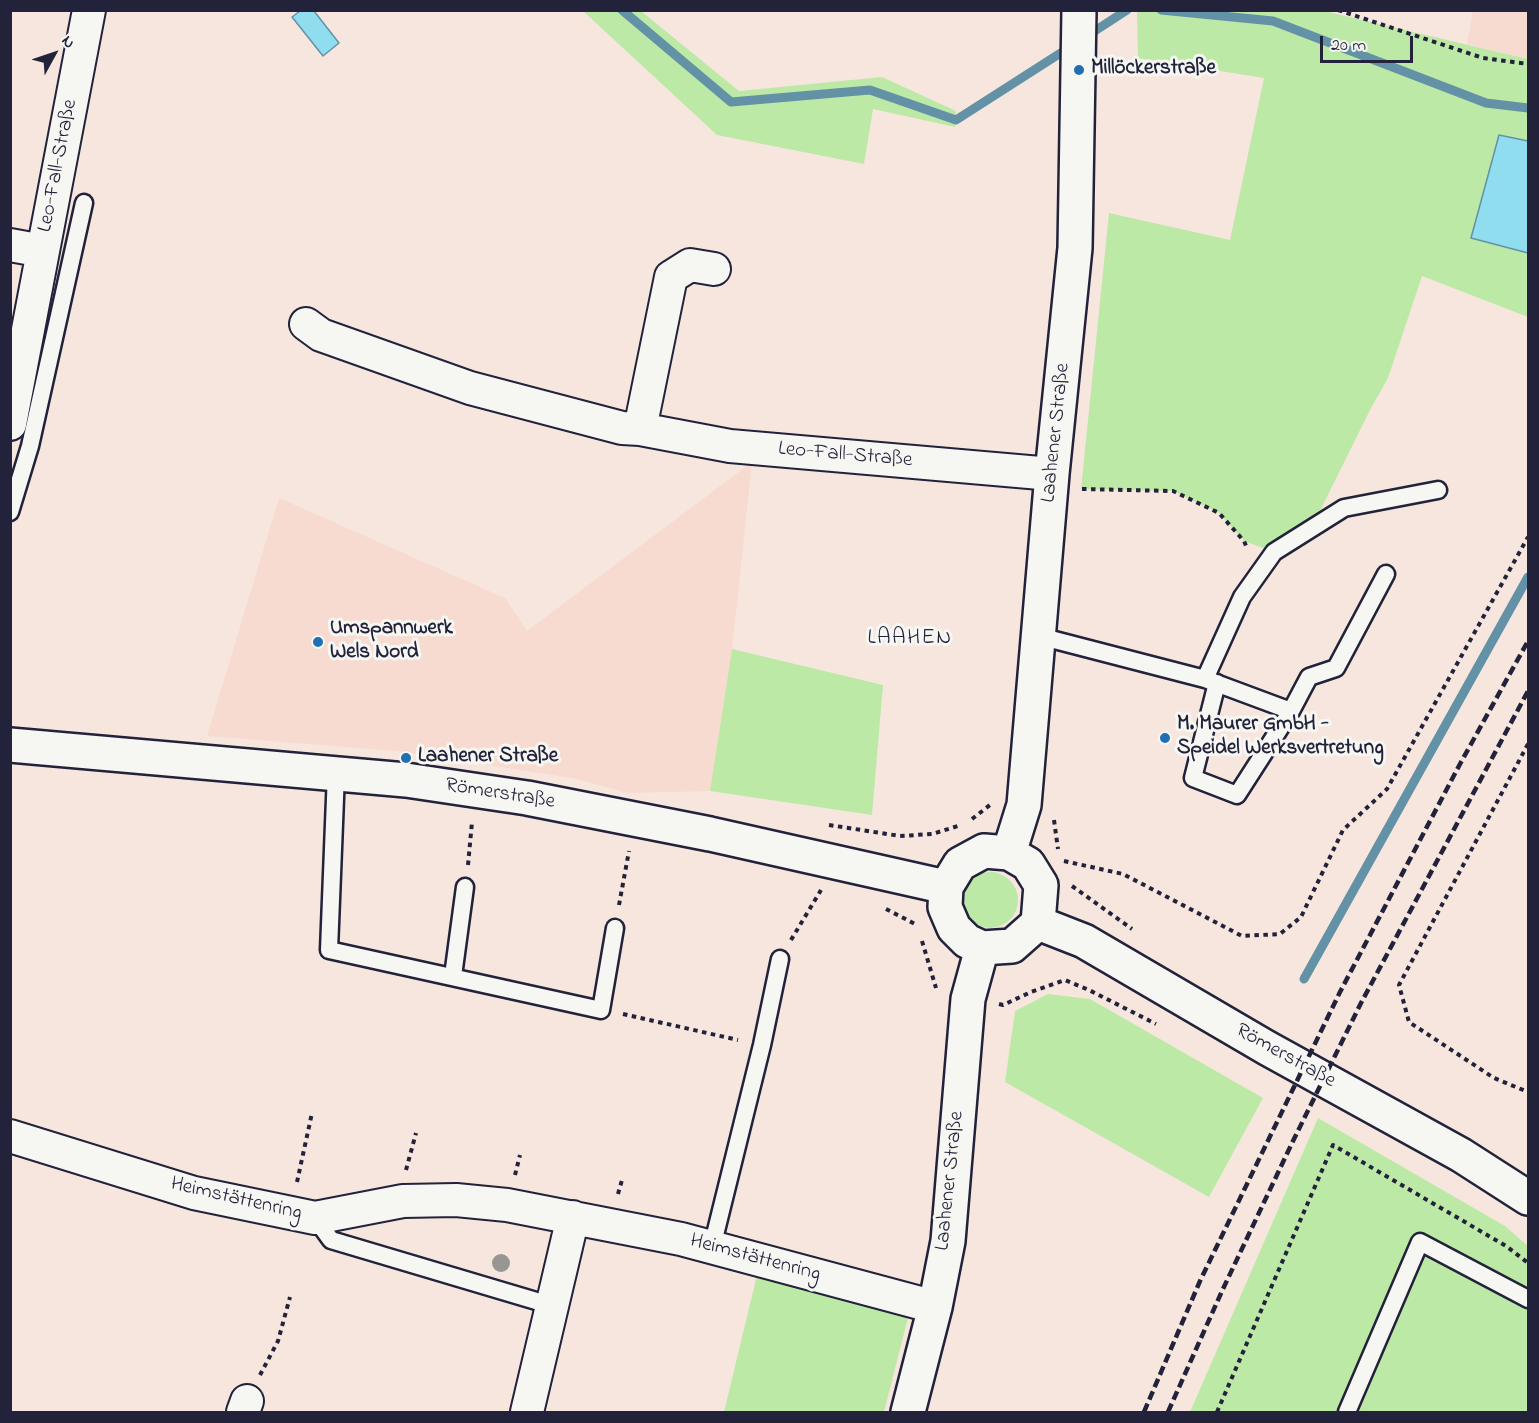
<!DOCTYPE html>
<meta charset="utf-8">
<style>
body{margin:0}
#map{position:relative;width:1539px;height:1423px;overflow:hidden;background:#f7e6de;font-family:"Indie Flower",sans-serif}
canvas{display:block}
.frame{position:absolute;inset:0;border:12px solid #22223b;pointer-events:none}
.north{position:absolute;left:24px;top:24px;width:60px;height:60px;-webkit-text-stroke:4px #f6f6f2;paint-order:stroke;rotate:50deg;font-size:16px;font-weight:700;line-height:24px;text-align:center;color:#22223b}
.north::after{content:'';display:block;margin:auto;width:21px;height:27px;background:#22223b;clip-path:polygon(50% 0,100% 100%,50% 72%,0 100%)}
.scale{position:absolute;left:1320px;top:36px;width:93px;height:27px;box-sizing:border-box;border:3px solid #22223b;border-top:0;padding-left:8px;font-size:18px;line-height:21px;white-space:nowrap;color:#22223b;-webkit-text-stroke:4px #f6f6f2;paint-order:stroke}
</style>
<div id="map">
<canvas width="1539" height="1423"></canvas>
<div class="frame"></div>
<div class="north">N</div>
<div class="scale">20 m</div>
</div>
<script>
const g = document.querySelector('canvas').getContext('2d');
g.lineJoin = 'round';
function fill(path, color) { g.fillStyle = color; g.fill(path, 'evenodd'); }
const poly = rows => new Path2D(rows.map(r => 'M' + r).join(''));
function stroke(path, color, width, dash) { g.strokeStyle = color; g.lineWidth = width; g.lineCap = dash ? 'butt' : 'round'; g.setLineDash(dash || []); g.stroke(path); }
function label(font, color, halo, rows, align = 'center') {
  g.font = font + ' "Indie Flower",sans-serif'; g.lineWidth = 6; g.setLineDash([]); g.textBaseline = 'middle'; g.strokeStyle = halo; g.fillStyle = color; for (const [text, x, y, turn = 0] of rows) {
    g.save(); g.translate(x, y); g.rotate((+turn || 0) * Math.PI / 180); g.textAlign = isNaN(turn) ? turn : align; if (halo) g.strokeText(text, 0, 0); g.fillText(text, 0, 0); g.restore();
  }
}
fill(poly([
 [1473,11,1528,11,1528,59,1467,44],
 [752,462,732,649,710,791,628,793,572,778,397,751,207,736,279,498,505,598,527,631]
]), '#f7dad0');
fill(poly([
 [583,11,641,11,739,91,882,77,956,111,955,127,873,109,864,164,717,135],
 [1137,11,1324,11,1528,59,1528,317,1422,276,1388,378,1370,410,1311,529,1274,552,1244,541,1219,513,1173,491,1081,489,1109,213,1230,240,1264,78,1138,58],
 [732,649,883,685,872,815,710,791],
 '962 900a28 28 0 1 1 56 0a28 28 0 1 1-56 0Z',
 [1048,994,1090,999,1263,1098,1209,1197,1005,1082,1015,1011],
 [1318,1118,1505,1226,1528,1246,1528,1412,1190,1412],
 [757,1275,910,1310,884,1412,724,1412]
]), '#bde9a7');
const water = poly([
 [300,11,314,11,339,43,323,56,292,17,300,11],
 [1499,135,1528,141,1528,253,1471,238,1499,135]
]);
fill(water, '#8fddef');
stroke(water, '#6392a7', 1.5);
stroke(poly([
 [622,10,731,102,870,90,956,120,1070,47],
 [1161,10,1273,21,1486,103,1528,108],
 [1087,36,1127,10],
 [1304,979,1528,577]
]), '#6392a7', 9);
const lane = poly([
 [10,512,30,446,84,203],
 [1039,636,1205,679,1291,711],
 [1205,679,1242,597,1274,552,1344,508,1438,490],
 [1217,683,1193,778,1237,795,1291,711,1309,677,1336,668,1386,574],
 [336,773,329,950,601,1010,615,928],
 [453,976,465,887],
 [315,1218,331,1240,553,1306],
 [712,1247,762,1045,780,959],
 [1347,1412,1420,1242,1528,1299]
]);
const street = poly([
 [10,245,43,251],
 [306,324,321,335,470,388,622,428,640,429,730,446,1052,474],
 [10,424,89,10],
 [640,429,671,277,690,265,714,269],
 [10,1136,194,1193,315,1218,403,1201,456,1200,507,1205,681,1239,935,1307],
 [243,1412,247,1401],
 [527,1412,573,1217]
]);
const secondary = poly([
 [10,745,406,780,527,798,710,834,946,887],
 [984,851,1009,853,1028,864,1041,885,1038,923,1012,946,982,948,967,941,954,928,945,907,946,887,960,864,984,851],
 [1009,853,1024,805,1052,474,1075,248,1079,10],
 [1038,923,1084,941,1267,1048,1461,1155,1528,1198],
 [908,1412,935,1307,948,1241,968,999,982,948]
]);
stroke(lane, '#22223b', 21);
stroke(street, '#22223b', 36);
stroke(secondary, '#22223b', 38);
stroke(poly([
 [1338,10,1483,58,1528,64],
 [1082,489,1173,491,1219,513,1244,541,1247,548],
 [1528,744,1399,985,1409,1022,1494,1078,1528,1092],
 [972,819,990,805],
 [1054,820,1058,849],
 [829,825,900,836,932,834,958,826],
 [1064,861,1123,874,1242,936,1280,934,1301,917,1343,830,1387,789,1528,537],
 [468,865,472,822],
 [1072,886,1132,929],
 [619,905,629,851],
 [886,909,917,925],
 [791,940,821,890],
 [922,941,936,988],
 [999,1004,1003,1005,1031,992,1065,980,1089,990,1156,1024],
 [623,1014,738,1040],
 [406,1170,416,1133],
 [515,1175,520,1155],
 [297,1182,312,1113],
 [618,1194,622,1180],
 [260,1375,278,1341,290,1297],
 [1217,1412,1333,1145,1506,1246,1528,1263]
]), '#22223b', 4, [4.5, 4.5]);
stroke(lane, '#f6f6f2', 16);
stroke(street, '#f6f6f2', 32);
stroke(secondary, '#f6f6f2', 33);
stroke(poly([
 [1144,1412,1200,1281,1340,992,1460,764,1528,641],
 [1168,1412,1222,1291,1293,1141,1361,1003,1528,691]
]), '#22223b', 4.5, [9, 4.5]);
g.fillStyle = '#979693';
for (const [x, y] of [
 [501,1263]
]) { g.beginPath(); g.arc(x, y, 9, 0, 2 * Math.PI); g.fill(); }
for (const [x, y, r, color] of [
 [1079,70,6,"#1f6fb2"],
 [318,642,6,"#1f6fb2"],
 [1165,738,6,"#1f6fb2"],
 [406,758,6,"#1f6fb2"]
]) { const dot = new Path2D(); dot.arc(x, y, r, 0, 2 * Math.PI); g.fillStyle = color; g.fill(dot); stroke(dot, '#f6f6f2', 2); }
label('bold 21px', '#22223b', '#f6f6f2', [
 ["Millöckerstraße",1091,70],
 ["Umspannwerk",330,630],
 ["Wels Nord",330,654],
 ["M. Maurer GmbH -",1177,726],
 ["Speidel Werksvertretung",1177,750],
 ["Laahener Straße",418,758]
], 'left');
label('21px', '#22223b', '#f6f6f2', [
 ["Leo-Fall-Straße",59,166,-79],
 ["Laahener Straße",1057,433,-84],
 ["Leo-Fall-Straße",845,456,5],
 ["Römerstraße",500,795,9],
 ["Römerstraße",1285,1057,29],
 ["Laahener Straße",951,1181,-84],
 ["Heimstättenring",236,1200,13],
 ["Heimstättenring",755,1259,15]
]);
g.letterSpacing = '1.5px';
label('22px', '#22223b', '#f6f6f2', [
 ["LAAHEN",910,639]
]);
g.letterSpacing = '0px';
</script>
